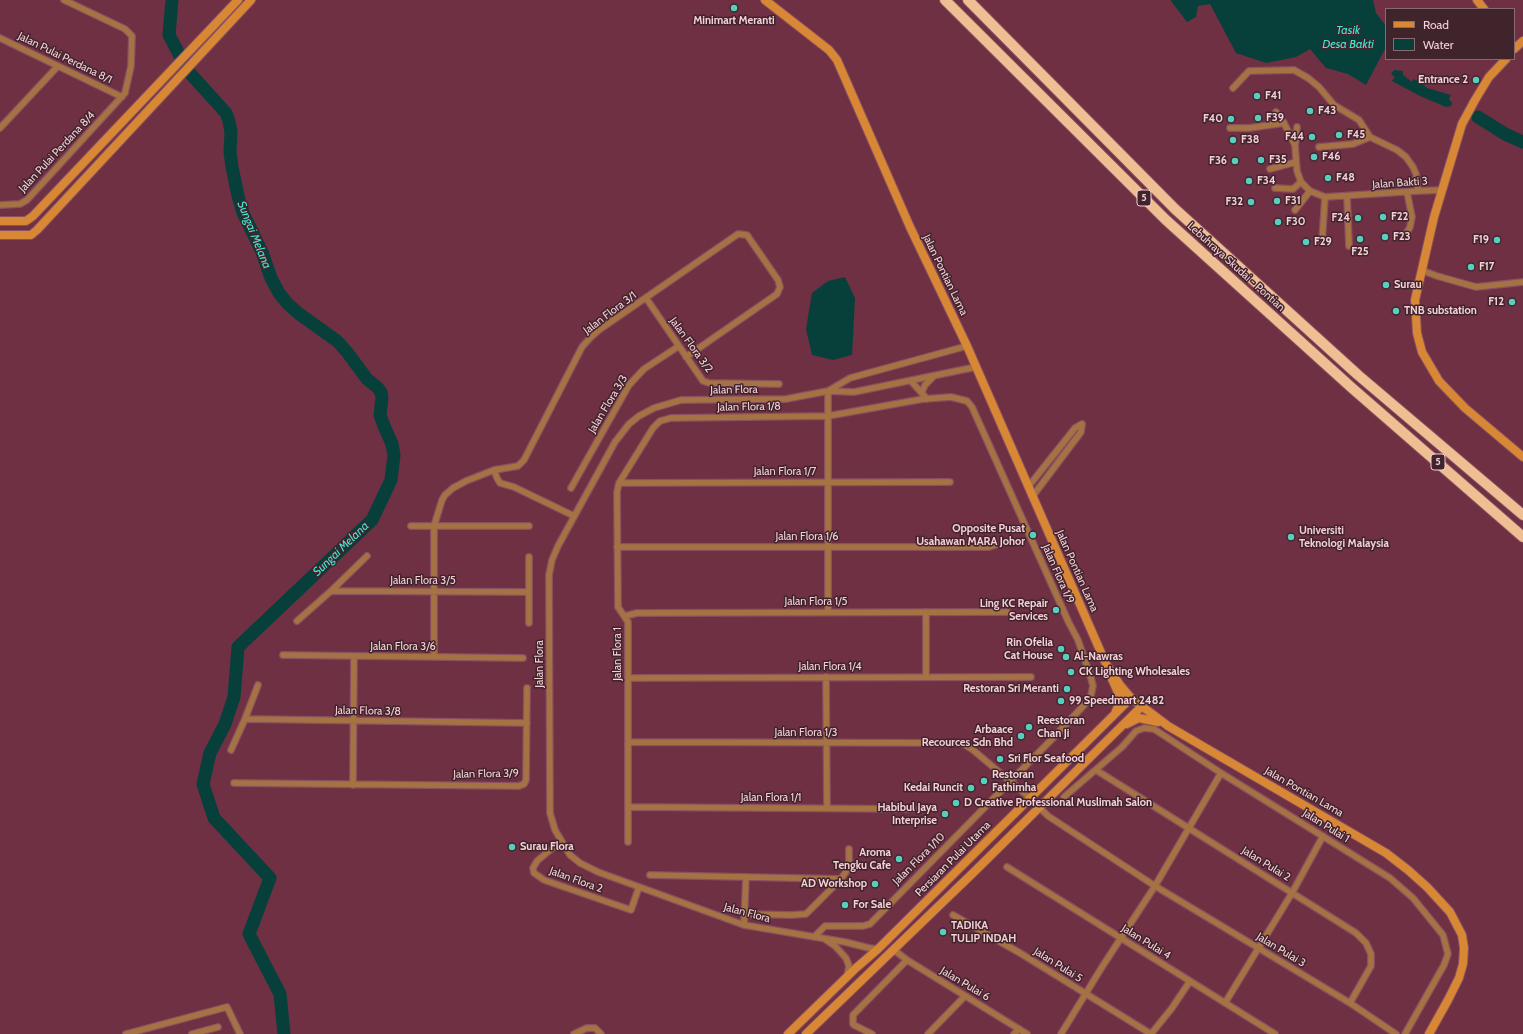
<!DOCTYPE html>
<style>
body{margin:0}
#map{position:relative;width:1523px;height:1034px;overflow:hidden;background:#6e3042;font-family:Cabin,sans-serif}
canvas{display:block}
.legend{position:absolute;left:1385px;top:8px;width:130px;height:52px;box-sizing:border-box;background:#40242b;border:1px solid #896870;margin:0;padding:5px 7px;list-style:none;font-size:12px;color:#f6cfd8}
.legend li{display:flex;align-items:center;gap:8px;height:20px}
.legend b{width:20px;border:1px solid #896870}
</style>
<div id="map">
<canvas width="1523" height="1034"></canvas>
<ul class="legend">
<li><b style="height:5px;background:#d88834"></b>Road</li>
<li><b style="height:11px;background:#07403a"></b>Water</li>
</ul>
</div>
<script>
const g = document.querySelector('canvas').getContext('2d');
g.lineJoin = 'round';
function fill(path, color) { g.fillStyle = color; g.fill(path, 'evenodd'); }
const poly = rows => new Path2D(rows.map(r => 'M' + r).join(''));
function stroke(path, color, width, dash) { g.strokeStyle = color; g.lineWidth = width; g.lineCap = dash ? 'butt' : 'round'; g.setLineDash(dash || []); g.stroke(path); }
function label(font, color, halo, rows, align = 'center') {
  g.font = font + ' Cabin,sans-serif'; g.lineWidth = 3; g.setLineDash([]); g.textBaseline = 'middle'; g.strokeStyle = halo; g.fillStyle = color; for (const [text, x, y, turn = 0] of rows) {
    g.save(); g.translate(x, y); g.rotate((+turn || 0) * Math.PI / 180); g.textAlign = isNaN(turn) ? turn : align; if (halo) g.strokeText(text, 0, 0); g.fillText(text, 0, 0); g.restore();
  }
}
fill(poly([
 [1171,0,1373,0,1376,13,1386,26,1386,47,1366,85,1348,74,1326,68,1310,49,1296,57,1266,63,1236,53,1210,4,1198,6,1196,17,1187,22,1171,1],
 [1394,70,1403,71,1403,75,1412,82,1413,79,1419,81,1427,88,1451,95,1449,99,1452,103,1451,106,1446,107,1420,96,1392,81,1395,77,1391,74],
 [845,277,855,298,852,355,833,360,812,355,806,329,812,293,828,281]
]), '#07403a');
stroke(poly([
 [172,0,169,35,188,71,226,113,229,121,231,132,230,152,232,167,238,196,243,213,262,252,271,278,279,293,287,303,298,313,337,341,347,352,367,379,377,387,381,392,382,398,380,415,384,426,392,444,394,455,391,480,372,520,238,647,234,697,225,724,210,753,203,784,214,818,270,878,249,934,280,994,284,1034],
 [1478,117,1505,134,1523,142]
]), '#07403a', 13);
const street = poly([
 [0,38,122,97],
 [1233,88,1249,71,1294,70,1308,78,1319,87,1334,105,1359,120,1370,137,1397,150,1406,157,1413,167,1416,174,1418,191],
 [1276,112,1284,123,1295,145],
 [1297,127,1295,146,1297,171,1301,182,1310,191,1325,197,1418,191,1442,190],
 [0,128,58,66],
 [1230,128,1249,128,1284,123],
 [1319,147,1353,144,1370,137],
 [1270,169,1296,162],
 [1275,188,1293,189,1301,182],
 [1347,196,1349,246],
 [0,205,20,204,27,200,125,93,131,66,132,36,125,29,64,0],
 [1295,210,1310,191],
 [1406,234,1410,227,1412,217,1407,192],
 [1322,242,1325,197],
 [1421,270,1437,276,1476,287,1523,282],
 [646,298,703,381,709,383,779,384],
 [911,381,927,399],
 [828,391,828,612],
 [828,391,850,378,967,346],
 [922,392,925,385,933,377],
 [494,470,497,478,500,483,514,487,574,516],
 [619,483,950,482],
 [1028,487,1075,428,1082,424],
 [571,488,629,385,644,369,679,346],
 [1032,497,1081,432,1082,424],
 [411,526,529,526],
 [617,547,989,547,995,545],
 [331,591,367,556],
 [529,592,529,557],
 [926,612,926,677],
 [625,616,637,613,1007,612],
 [297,621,331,591,529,592,529,623],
 [283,655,523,658],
 [434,656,434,526,442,500,445,495,453,488,466,481,494,470,518,466,524,460,582,347,590,338,599,330,738,234,747,235,778,280,780,287,777,294,686,357],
 [826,677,827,808],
 [628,678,1031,677],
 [258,685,245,719,527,723],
 [628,742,962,743,973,750,1030,798],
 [231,750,245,719],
 [1096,770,1356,933,1366,943,1371,954,1371,966,1350,1003],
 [234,783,519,786,524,784,526,780,527,688],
 [353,785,354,657],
 [1064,797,1122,747,1136,731,1144,728,1154,729,1221,773,1390,878,1413,898,1443,935,1448,954,1444,965,1405,1034],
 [628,807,913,809],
 [1039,807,1048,816,1155,886,1350,1003,1396,1034],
 [561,841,537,861,533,868,534,873,544,880,631,910,639,887],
 [628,842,628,622,618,607,617,492,619,483,653,428,660,421,671,418,828,416,923,399,951,397,967,401,972,407,1069,623,1078,640,1091,678,1093,686,1091,695,1087,702,1054,737,870,924,863,926,825,926,814,937],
 [1007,867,1275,1034],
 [650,875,841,879],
 [745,914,791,915,806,914,841,879,849,867,849,849],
 [953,915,1020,953,1151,1034,1172,1008,1190,981],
 [744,925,746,877],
 [826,940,835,946,846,958,849,966,847,977],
 [878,949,869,948,845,942,744,925,598,872,580,863,570,855,555,830,550,813,549,575,552,560,558,546,615,442,629,424,639,416,654,408,681,400,786,399,828,391,854,392,976,367],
 [894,950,907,960,1027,1034],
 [1225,1003,1292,893,1323,836],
 [126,1034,227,1007,240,1034],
 [192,1034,218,1027],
 [574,1034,587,1028,595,1028,601,1034],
 [872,1034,854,1025,853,1024,853,1015,907,960],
 [928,1034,965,996],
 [1014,1034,1019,1029],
 [1061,1034,1102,967,1155,886,1221,773]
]);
const secondary = poly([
 [765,0,829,50,837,60,910,227,967,346,1106,664,1120,685,1131,698,1168,726,1386,853,1408,870,1427,887,1450,912,1462,935,1464,948,1463,964,1459,978,1448,1000,1429,1034],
 [1477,0,1484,9],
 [1514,49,1523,41],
 [1506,59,1489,77,1475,100,1462,124,1434,217,1415,300,1417,333,1422,352,1439,381,1465,408,1523,457],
 [0,221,26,221,33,216,238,0],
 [0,235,31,235,37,230,251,0],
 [1112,679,1120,697,1120,701,1116,711],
 [1127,724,1139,718,1158,722],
 [788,1034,856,968,878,949,1131,698],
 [806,1034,974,872,1141,707]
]);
const highway = poly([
 [945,0,1166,220,1352,388,1523,537],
 [968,0,1175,209,1358,375,1523,515]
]);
stroke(street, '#895060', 8);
stroke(secondary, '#895060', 10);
stroke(highway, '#895060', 12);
stroke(street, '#a57343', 5.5);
stroke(secondary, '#d88834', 8);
stroke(highway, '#efbf93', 10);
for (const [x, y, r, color] of [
 [734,8,4,"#59cebe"],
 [1476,80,4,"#59cebe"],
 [1257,96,4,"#59cebe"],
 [1310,111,4,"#59cebe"],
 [1258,118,4,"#59cebe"],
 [1231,119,4,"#59cebe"],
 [1339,135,4,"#59cebe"],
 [1312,137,4,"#59cebe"],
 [1233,140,4,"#59cebe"],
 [1314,157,4,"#59cebe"],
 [1261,160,4,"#59cebe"],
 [1235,161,4,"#59cebe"],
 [1328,178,4,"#59cebe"],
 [1249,181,4,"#59cebe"],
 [1277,201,4,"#59cebe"],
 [1251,202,4,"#59cebe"],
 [1383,217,4,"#59cebe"],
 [1358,218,4,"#59cebe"],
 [1278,222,4,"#59cebe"],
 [1385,237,4,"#59cebe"],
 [1360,239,4,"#59cebe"],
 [1497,240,4,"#59cebe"],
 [1306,242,4,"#59cebe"],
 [1471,267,4,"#59cebe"],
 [1386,285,4,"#59cebe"],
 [1512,302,4,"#59cebe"],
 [1396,311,4,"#59cebe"],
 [1033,535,4,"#59cebe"],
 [1291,537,4,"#59cebe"],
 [1056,610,4,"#59cebe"],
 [1061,649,4,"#59cebe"],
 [1066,657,4,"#59cebe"],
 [1071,672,4,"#59cebe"],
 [1067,689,4,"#59cebe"],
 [1061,701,4,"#59cebe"],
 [1029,727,4,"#59cebe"],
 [1021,736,4,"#59cebe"],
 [1000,759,4,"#59cebe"],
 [984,781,4,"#59cebe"],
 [971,788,4,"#59cebe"],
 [956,803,4,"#59cebe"],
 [945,814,4,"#59cebe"],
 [512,847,4,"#59cebe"],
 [899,859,4,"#59cebe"],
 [875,884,4,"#59cebe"],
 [845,905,4,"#59cebe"],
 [943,932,4,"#59cebe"]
]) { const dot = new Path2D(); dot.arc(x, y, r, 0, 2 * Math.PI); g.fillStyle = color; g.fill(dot); stroke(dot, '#40242b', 1.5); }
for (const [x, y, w] of [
 [1144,198,14],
 [1438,462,14]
]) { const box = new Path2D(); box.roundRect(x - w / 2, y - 8, w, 16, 3); g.fillStyle = '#40242b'; g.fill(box); stroke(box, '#f6cfd8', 1); }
label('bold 10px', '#f6cfd8', null, [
 ["5",1144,198],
 ["5",1438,462]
]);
label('bold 11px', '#f6cfd8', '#40242b', [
 ["Minimart Meranti",734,21,"center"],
 ["Entrance 2",1468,80,"right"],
 ["F41",1265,96],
 ["F43",1318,111],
 ["F39",1266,118],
 ["F40",1223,119,"right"],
 ["F45",1347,135],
 ["F44",1304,137,"right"],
 ["F38",1241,140],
 ["F46",1322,157],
 ["F35",1269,160],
 ["F36",1227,161,"right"],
 ["F48",1336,178],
 ["F34",1257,181],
 ["F31",1285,201],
 ["F32",1243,202,"right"],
 ["F22",1391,217],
 ["F24",1350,218,"right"],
 ["F30",1286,222],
 ["F23",1393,237],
 ["F19",1489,240,"right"],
 ["F29",1314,242],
 ["F25",1360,252,"center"],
 ["F17",1479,267],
 ["Surau",1394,285],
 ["F12",1504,302,"right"],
 ["TNB substation",1404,311],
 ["Opposite Pusat",1025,529,"right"],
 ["Usahawan MARA Johor",1025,542,"right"],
 ["Universiti",1299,531],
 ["Teknologi Malaysia",1299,544],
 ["Ling KC Repair",1048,604,"right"],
 ["Services",1048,617,"right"],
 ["Rin Ofelia",1053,643,"right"],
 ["Cat House",1053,656,"right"],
 ["Al-Nawras",1074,657],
 ["CK Lighting Wholesales",1079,672],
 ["Restoran Sri Meranti",1059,689,"right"],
 ["99 Speedmart 2482",1069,701],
 ["Reestoran",1037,721],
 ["Chan Ji",1037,734],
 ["Arbaace",1013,730,"right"],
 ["Recources Sdn Bhd",1013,743,"right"],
 ["Sri Flor Seafood",1008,759],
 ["Restoran",992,775],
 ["Fathimha",992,788],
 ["Kedai Runcit",963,788,"right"],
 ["D Creative Professional Muslimah Salon",964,803],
 ["Habibul Jaya",937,808,"right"],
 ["Interprise",937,821,"right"],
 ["Surau Flora",520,847],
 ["Aroma",891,853,"right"],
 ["Tengku Cafe",891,866,"right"],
 ["AD Workshop",867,884,"right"],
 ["For Sale",853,905],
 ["TADIKA",951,926],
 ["TULIP INDAH",951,939]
], 'left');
label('11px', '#f6cfd8', '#40242b', [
 ["Jalan Pulai Perdana 8/1",65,58,26],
 ["Jalan Pulai Perdana 8/4",57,152,-47],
 ["Jalan Bakti 3",1400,183,-4],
 ["Lebuhraya Skudai - Pontian",1236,267,42],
 ["Jalan Pontian Lama",945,275,64],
 ["Jalan Flora 3/1",610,313,-37],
 ["Jalan Flora 3/2",691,345,54],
 ["Jalan Flora",734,390,-1],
 ["Jalan Flora 3/3",608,404,-59],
 ["Jalan Flora 1/8",749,407,-1],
 ["Jalan Flora 1/7",785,472],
 ["Jalan Flora 1/6",807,537],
 ["Jalan Pontian Lama",1077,571,66],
 ["Jalan Flora 1/9",1058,574,66],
 ["Jalan Flora 3/5",423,581],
 ["Jalan Flora 1/5",816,602],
 ["Jalan Flora 3/6",403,647],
 ["Jalan Flora 1",618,654,-90],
 ["Jalan Flora",540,664,-90],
 ["Jalan Flora 1/4",830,667],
 ["Jalan Flora 3/8",368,711,1],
 ["Jalan Flora 1/3",806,733],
 ["Jalan Flora 3/9",486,774,-1],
 ["Jalan Pontian Lama",1304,792,30],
 ["Jalan Flora 1/1",771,798],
 ["Jalan Pulai 1",1326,826,32],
 ["Jalan Flora 1/10",919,859,-45],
 ["Persiaran Pulai Utama",953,859,-45],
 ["Jalan Pulai 2",1266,864,32],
 ["Jalan Flora 2",576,880,20],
 ["Jalan Flora",747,913,15],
 ["Jalan Pulai 4",1146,942,32],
 ["Jalan Pulai 3",1281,950,31],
 ["Jalan Pulai 5",1058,965,32],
 ["Jalan Pulai 6",965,984,31]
]);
label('italic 12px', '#40e9d5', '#40242b', [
 ["Tasik",1348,30],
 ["Desa Bakti",1348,44],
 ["Sungai Melana",254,235,68],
 ["Sungai Melana",341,549,-44]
]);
</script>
